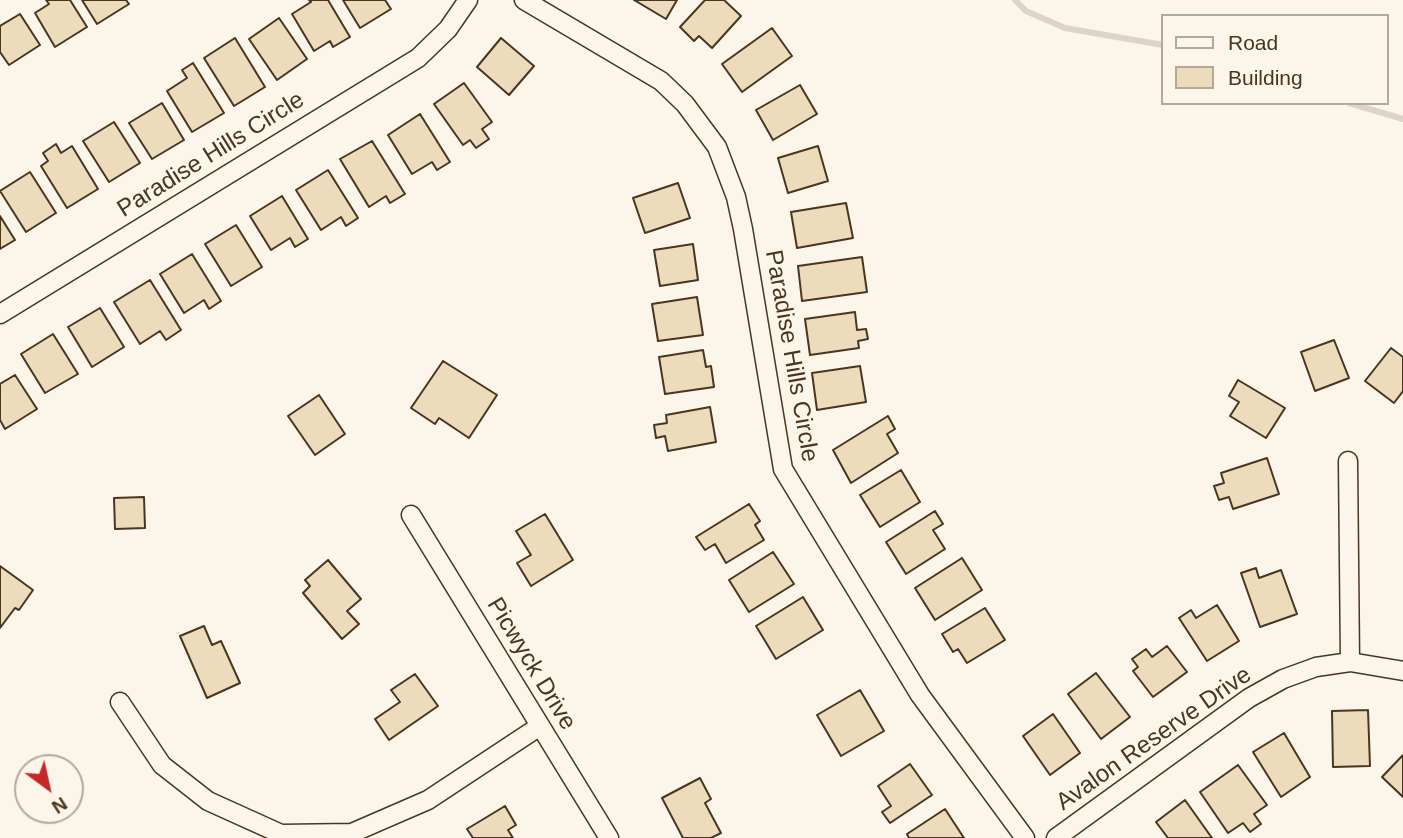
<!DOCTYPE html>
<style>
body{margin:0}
#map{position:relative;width:1403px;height:838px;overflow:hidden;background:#fbf6e9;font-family:Helvetica,sans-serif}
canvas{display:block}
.legend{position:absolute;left:1161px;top:14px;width:228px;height:91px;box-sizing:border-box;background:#fbf6e9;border:2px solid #b4a999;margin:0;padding:9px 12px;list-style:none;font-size:21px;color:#4a3520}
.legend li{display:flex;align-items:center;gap:14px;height:35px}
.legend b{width:35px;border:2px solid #b4a999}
.north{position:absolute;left:14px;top:754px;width:70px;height:70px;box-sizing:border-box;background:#fbf6e9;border:2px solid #b4a999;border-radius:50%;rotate:147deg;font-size:19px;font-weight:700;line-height:28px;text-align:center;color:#4a3520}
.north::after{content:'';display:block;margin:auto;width:24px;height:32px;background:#c62828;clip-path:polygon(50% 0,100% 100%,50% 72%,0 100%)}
</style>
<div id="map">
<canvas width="1403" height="838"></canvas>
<ul class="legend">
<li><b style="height:9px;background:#fbf6e9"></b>Road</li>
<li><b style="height:19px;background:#ecdcbc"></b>Building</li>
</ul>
<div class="north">N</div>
</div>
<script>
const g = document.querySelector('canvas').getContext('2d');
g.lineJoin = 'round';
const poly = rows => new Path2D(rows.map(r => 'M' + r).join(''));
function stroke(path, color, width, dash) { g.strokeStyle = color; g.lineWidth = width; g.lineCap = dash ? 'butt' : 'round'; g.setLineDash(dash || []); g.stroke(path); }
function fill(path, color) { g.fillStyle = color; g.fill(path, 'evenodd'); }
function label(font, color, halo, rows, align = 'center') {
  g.font = font + ' Helvetica,sans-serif'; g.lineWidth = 5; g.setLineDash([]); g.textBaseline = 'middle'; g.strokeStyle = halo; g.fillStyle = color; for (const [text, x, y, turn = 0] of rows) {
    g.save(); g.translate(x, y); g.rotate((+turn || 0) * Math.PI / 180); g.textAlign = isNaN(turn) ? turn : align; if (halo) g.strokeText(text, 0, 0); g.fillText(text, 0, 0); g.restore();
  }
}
stroke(poly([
 [1015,0,1026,11,1065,28,1163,45],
 [1349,103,1403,119]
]), '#dcd4c6', 6);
const building = poly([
 [46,0,70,0,87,27,55,47,35,13,49,4,46,0],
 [82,0,126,0,129,4,97,24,82,0],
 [309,0,328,0,350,37,333,47,330,41,314,51,292,14,311,2,309,0],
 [343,0,385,0,391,9,360,28,343,0],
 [634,0,677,0,666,19,634,0],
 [705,0,724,0,741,16,712,48,699,36,694,41,680,27,705,0],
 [20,14,40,45,9,65,0,52,0,26,20,14],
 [279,18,307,59,277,80,249,39,279,18],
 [772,28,792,56,742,92,722,64,772,28],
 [235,38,265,87,234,106,204,58,235,38],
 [501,38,534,66,509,95,477,67,501,38],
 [193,63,224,113,192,132,167,91,187,78,182,70,193,63],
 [464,83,492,122,482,129,489,139,476,148,470,140,463,145,434,104,464,83],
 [800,85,817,114,773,140,756,110,800,85],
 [162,103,184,140,152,159,129,123,162,103],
 [420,114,450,162,437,170,432,162,412,174,388,135,420,114],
 [114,122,140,163,109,182,83,141,114,122],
 [372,141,405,194,390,203,386,196,369,207,340,159,372,141],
 [56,144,61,153,72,146,98,189,67,208,41,166,48,161,43,153,56,144],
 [818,146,828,181,788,193,778,158,818,146],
 [328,170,358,218,346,226,341,217,321,230,296,190,328,170],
 [30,172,56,213,26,232,0,191,30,172],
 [678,183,690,218,645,233,633,198,678,183],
 [282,196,308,239,295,247,290,238,271,250,250,216,282,196],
 [846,203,853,238,797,248,791,212,846,203],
 [0,216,15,240,0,249,0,216],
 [236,225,262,267,231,286,205,244,236,225],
 [693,244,698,280,660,286,654,250,693,244],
 [192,254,221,301,209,309,204,300,184,313,160,274,192,254],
 [862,257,867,292,802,301,798,266,862,257],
 [150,280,181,330,166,340,160,331,140,344,114,302,150,280],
 [697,297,703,335,658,341,652,304,697,297],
 [100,308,124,347,92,367,68,327,100,308],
 [855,312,857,330,866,329,868,339,858,341,859,348,810,355,805,319,855,312],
 [53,334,78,374,45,393,21,354,53,334],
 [1334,340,1349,378,1315,391,1301,352,1334,340],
 [1391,348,1403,357,1403,391,1394,403,1365,381,1391,348],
 [703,350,706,367,711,366,714,387,665,394,659,357,703,350],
 [443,361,497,395,469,438,439,418,435,424,411,408,443,361],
 [860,366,866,402,817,410,812,373,860,366],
 [15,375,37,409,5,429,0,420,0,384,15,375],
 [1238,380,1285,408,1266,438,1230,416,1239,402,1229,396,1238,380],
 [319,395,345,434,315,455,288,416,319,395],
 [710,407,716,442,668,451,665,436,656,438,654,425,667,423,666,415,710,407],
 [888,416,895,429,887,434,898,453,851,483,833,450,888,416],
 [1267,458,1279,494,1233,509,1229,497,1219,500,1214,486,1224,483,1221,473,1267,458],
 [901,470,920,502,880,527,860,495,901,470],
 [144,497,145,528,115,529,114,498,144,497],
 [749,504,760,521,755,525,764,540,726,563,715,544,705,550,696,537,749,504],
 [935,511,943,524,933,530,945,549,906,574,886,542,935,511],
 [545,514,573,560,531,586,517,563,531,555,516,531,545,514],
 [773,552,794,584,749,612,729,580,773,552],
 [962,558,982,590,935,620,915,588,962,558],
 [328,560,361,599,347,611,359,624,342,639,303,593,310,586,305,580,328,560],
 [0,566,33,590,19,610,15,608,0,628,0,566],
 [1256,568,1259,578,1281,570,1297,614,1260,627,1241,573,1256,568],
 [803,597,823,630,776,659,756,626,803,597],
 [1217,605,1239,641,1207,661,1179,618,1191,610,1196,618,1217,605],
 [985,608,1005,640,967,663,958,649,953,652,942,634,985,608],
 [204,626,212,645,221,641,240,683,207,698,180,636,204,626],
 [1167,646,1187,672,1153,697,1133,671,1138,667,1132,659,1146,649,1152,657,1167,646],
 [1096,673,1130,717,1101,739,1068,694,1096,673],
 [415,674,438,706,389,740,375,719,400,702,391,690,415,674],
 [860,690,884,731,841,756,817,715,860,690],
 [1368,710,1370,766,1333,767,1332,711,1368,710],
 [1053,714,1080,753,1050,775,1023,736,1053,714],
 [1284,733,1310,777,1281,797,1253,752,1284,733],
 [1403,755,1403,797,1382,777,1403,755],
 [910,764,932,795,890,823,882,812,891,806,878,786,910,764],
 [1238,765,1267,805,1254,814,1261,824,1250,832,1243,823,1228,833,1200,792,1238,765],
 [700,778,711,799,705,803,721,833,711,838,683,838,662,798,700,778],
 [1185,800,1212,838,1168,838,1156,822,1185,800],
 [505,806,516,825,508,830,513,838,473,838,467,829,505,806],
 [945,809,964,838,909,838,907,834,945,809]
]);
fill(building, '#ecdcbc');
stroke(building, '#4a3520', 2);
const minor = poly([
 [524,0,661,81,685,104,717,147,736,197,743,229,783,469,920,695,1025,838],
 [0,314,418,58,448,29,468,0],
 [1348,461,1350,662],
 [411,515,609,838],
 [120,702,162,765,208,801,281,834,352,833,428,800,540,726],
 [1056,838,1249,698,1283,679,1316,667,1350,662,1403,671]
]);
stroke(minor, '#4a3520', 21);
stroke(minor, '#fbf6e9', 18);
label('24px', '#4a3520', '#fbf6e9', [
 ["Paradise Hills Circle",211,155,-32],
 ["Paradise Hills Circle",791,356,80],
 ["Picwyck Drive",531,664,59],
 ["Avalon Reserve Drive",1154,739,-35]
]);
</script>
